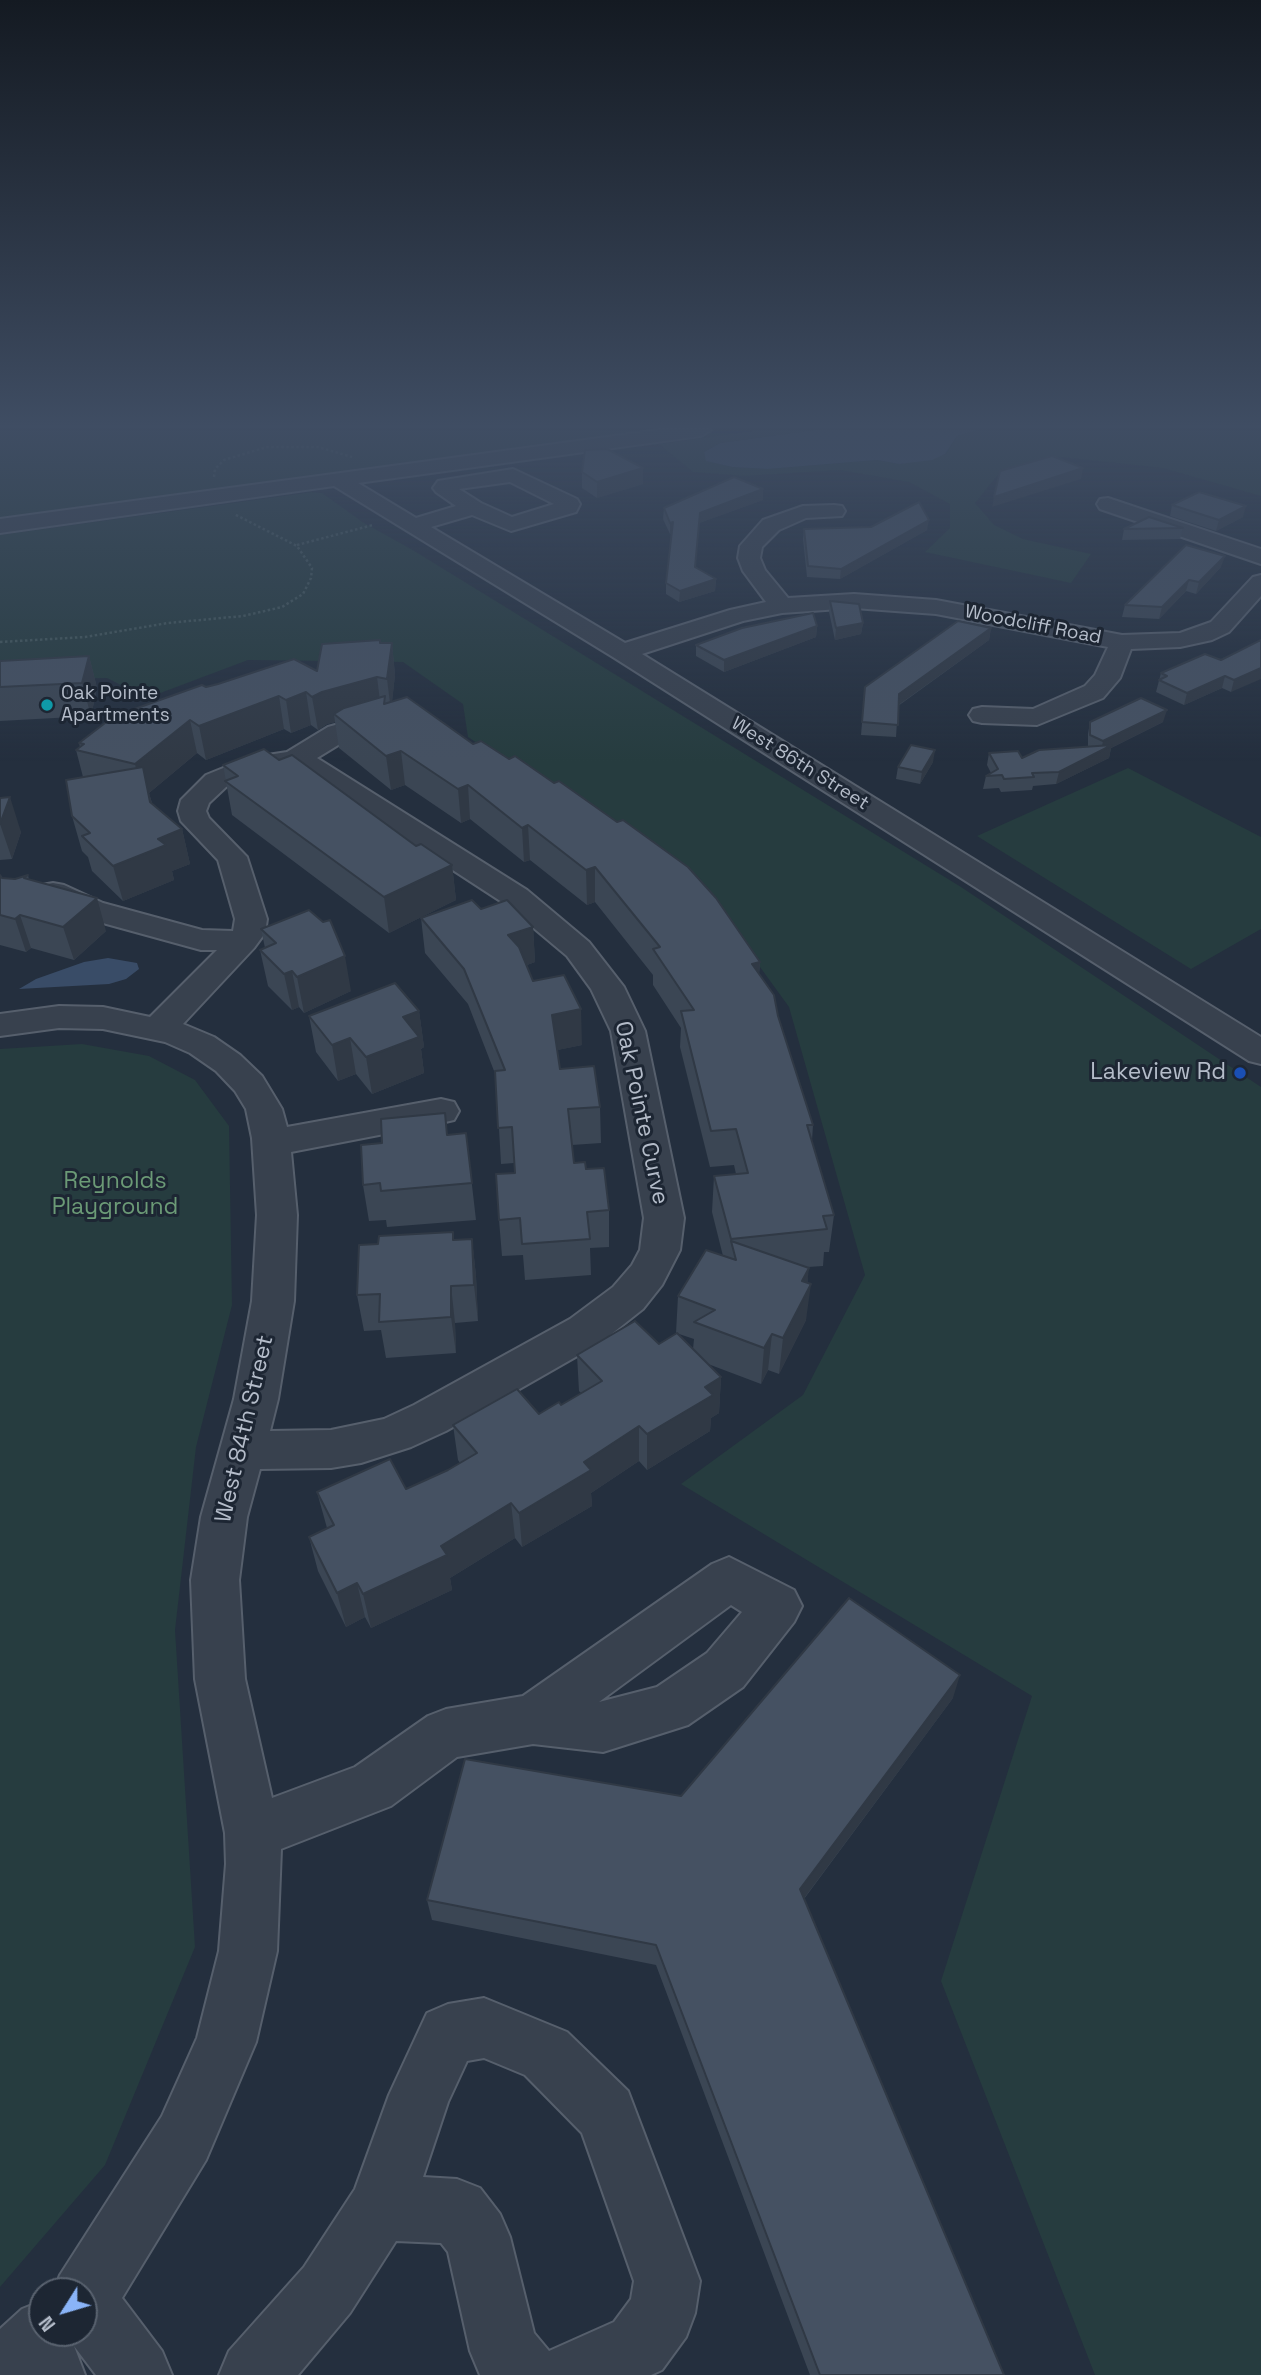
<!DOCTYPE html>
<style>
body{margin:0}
#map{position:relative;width:1261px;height:2375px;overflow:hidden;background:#242f3e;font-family:"Space Grotesk",sans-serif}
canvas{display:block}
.north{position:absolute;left:28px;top:2277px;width:70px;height:70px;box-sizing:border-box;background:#1d2633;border:2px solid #59626f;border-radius:50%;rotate:233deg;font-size:19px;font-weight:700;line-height:28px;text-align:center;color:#b4bcc9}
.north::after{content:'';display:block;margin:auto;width:24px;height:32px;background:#8ab4f8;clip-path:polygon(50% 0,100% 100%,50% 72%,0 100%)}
</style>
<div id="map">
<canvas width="1261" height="2375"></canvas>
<div class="north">N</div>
</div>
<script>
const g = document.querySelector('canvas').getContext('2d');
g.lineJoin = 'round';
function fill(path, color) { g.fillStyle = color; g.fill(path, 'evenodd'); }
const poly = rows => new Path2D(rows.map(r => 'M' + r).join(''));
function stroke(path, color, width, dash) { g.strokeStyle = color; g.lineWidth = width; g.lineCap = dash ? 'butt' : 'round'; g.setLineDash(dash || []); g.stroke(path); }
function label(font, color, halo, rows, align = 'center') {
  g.font = font + ' "Space Grotesk",sans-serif'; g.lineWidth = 6; g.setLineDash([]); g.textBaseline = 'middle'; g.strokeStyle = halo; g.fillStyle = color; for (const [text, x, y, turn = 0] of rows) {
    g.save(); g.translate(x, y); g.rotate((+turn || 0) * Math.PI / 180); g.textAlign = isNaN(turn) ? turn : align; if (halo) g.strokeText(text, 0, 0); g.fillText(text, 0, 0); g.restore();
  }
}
fill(poly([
 [0,430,660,430,0,521],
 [761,430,815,430,720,443,704,452,707,461,732,467,768,469,877,460,899,464,946,454,957,436,978,430,1261,430,1261,496,1163,468,1061,457,1001,471,975,503,994,525,1023,539,1091,554,1071,583,925,552,950,528,950,504,909,482,840,470,745,476,693,472,659,444],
 [313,492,322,493,364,523,411,549,961,887,1261,1087,1261,2375,1095,2375,941,1981,1032,1696,681,1484,803,1395,865,1275,789,1007,710,898,468,737,463,704,403,662,248,660,147,698,107,678,0,680,0,535],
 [1128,768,1261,837,1261,929,1191,969,977,836],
 [82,1044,149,1056,195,1080,229,1126,232,1305,196,1447,175,1630,195,1947,105,2165,0,2287,0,1049]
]), '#263c3f');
fill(poly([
 [815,430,978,430,957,436,945,454,932,460,899,464,877,460,768,469,732,467,706,461,704,452,720,443],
 [108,958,137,963,139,969,126,979,109,984,19,989,36,979,84,962]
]), '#394c67');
const minor = poly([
 [659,430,711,430,701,436,358,483,416,518,456,506,436,492,433,488,438,481,513,469,577,499,580,504,576,512,511,531,472,515,431,527,625,643,730,610,766,602,743,571,738,558,740,546,763,520,803,506,834,505,842,506,845,511,842,516,806,518,779,530,762,547,760,558,765,570,788,598,854,594,936,600,1122,635,1180,633,1211,622,1253,577,1261,575,1261,596,1229,632,1212,640,1180,647,1131,649,1120,678,1103,698,1037,725,982,723,973,721,969,715,973,709,982,707,1033,709,1085,686,1095,675,1108,647,936,614,854,608,782,613,743,621,642,654,1261,1037,1261,1064,1249,1061,613,657,334,486,0,533,0,519,659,430],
 [510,482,554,504,512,517,481,503,459,489,510,482],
 [1108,498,1261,549,1261,564,1100,509,1097,504,1100,499,1108,498],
 [382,712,391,714,395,720,391,726,348,739,317,758,527,890,589,942,624,987,645,1031,684,1218,680,1250,662,1285,643,1309,600,1343,446,1431,411,1447,361,1463,331,1468,260,1469,247,1517,239,1580,245,1679,272,1798,355,1767,428,1716,446,1709,523,1696,712,1564,729,1557,794,1590,802,1606,794,1622,743,1687,688,1725,603,1752,533,1744,457,1757,391,1806,281,1849,277,1951,256,2042,206,2160,122,2298,162,2351,172,2375,96,2375,74,2346,85,2375,0,2375,0,2329,22,2309,42,2301,42,2333,84,2333,84,2291,54,2291,60,2275,162,2116,197,2038,219,1951,226,1864,225,1833,195,1679,191,1580,201,1517,234,1399,252,1301,257,1215,252,1138,246,1109,235,1091,216,1071,190,1053,165,1042,103,1029,59,1028,0,1036,0,1014,59,1006,103,1007,150,1017,217,950,201,950,81,917,42,899,37,892,42,885,53,883,64,885,103,903,202,930,233,931,235,919,218,860,181,821,178,811,181,800,206,775,248,758,287,752,328,727,382,712],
 [275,768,299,770,505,904,567,956,591,989,611,1031,644,1218,640,1250,632,1265,613,1287,570,1319,414,1405,384,1419,331,1430,270,1431,278,1399,294,1301,297,1215,291,1152,441,1123,454,1120,459,1111,454,1102,441,1099,287,1127,282,1109,262,1076,240,1055,214,1037,183,1024,254,948,265,933,267,919,247,857,209,818,206,811,209,803,226,787,275,768],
 [731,1605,742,1612,707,1653,657,1687,599,1702,731,1605],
 [484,1998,567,2032,628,2091,700,2281,695,2313,686,2337,662,2370,651,2375,480,2375,470,2351,448,2252,441,2243,396,2241,350,2313,298,2375,219,2375,229,2351,304,2267,355,2189,389,2095,427,2013,448,2004,484,1998],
 [484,2058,525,2075,582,2133,634,2281,631,2299,614,2322,549,2351,534,2333,510,2237,500,2214,480,2188,457,2179,423,2177,448,2102,467,2061,484,2058]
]);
stroke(minor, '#565f6c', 4);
stroke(poly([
 [214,477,215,469,224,460,267,447,318,447,352,457],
 [297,545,373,525],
 [0,642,85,637,168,623,243,616,282,607,303,594,311,578,312,568,297,546,234,514]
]), '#44595c', 2.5, [2.5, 2.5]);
fill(minor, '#38414e');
fill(poly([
 [643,468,643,484,597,498,582,488,582,472],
 [763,500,699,523,695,568,716,579,715,591,679,602,666,594,666,583,672,534,670,534,663,519,664,508],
 [1172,505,1243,517,1216,531,1170,516],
 [1183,528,1180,539,1122,540,1124,529],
 [804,529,927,530,840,579,807,577,803,539],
 [1221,567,1196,594,1186,591,1159,619,1122,617,1125,605],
 [830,601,863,623,861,634,835,640,829,612],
 [817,626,816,637,724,672,696,656,696,645],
 [991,628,989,640,898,706,896,737,861,735,865,687],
 [380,640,381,643,392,643,395,675,392,701,760,962,759,975,778,1016,813,1125,812,1141,834,1215,829,1252,824,1252,823,1266,808,1267,806,1320,779,1374,768,1370,761,1384,708,1364,721,1377,719,1413,711,1418,710,1431,647,1470,639,1461,591,1493,592,1506,522,1547,515,1538,450,1578,452,1590,371,1628,365,1617,346,1627,318,1571,309,1537,327,1528,317,1492,406,1489,448,1470,460,1463,458,1460,453,1425,539,1414,561,1405,581,1393,579,1391,577,1355,659,1344,693,1349,694,1339,676,1333,678,1296,723,1256,712,1212,714,1176,736,1174,734,1165,710,1167,680,1047,681,1028,653,985,653,975,595,902,587,905,530,860,524,862,470,819,461,823,405,785,391,790,339,748,335,722,327,724,318,730,311,725,291,733,284,729,206,760,197,753,149,793,152,803,182,829,190,864,172,871,174,880,123,901,92,871,88,857,82,851,72,816,83,777,76,750,80,747,79,743,116,721,206,687,218,684,317,671],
 [1261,640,1231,692,1222,688,1184,705,1156,692,1161,673,1221,660],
 [89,656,97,688,91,716,0,721,0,661],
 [1090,722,1163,722,1111,748,1109,758,1056,784,1033,786,1032,790,1001,792,999,788,983,789,986,776,991,773,987,765,989,753,1022,758,1088,747,1088,734],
 [279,760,416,846,452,865,456,900,389,933,232,815,223,765],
 [933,762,920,784,896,779,898,767],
 [0,798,21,832,12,859,0,860],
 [0,875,2,878,15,879,28,875,29,880,106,931,74,960,31,948,26,952,0,945],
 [481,909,533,927,535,962,527,965,533,981,582,1045,557,1050,560,1069,600,1107,601,1143,572,1145,574,1163,586,1169,609,1210,609,1247,590,1248,591,1275,525,1280,523,1255,502,1256,499,1220,515,1173,514,1163,501,1164,496,1076,468,1004,425,953,421,918],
 [261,929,351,991,304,1013,299,1007,292,1010,268,986,260,950,265,948],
 [419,1011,424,1047,421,1049,424,1073,372,1094,356,1074,338,1081,316,1052,309,1016],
 [466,1133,476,1220,387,1227,386,1220,369,1221,363,1185,382,1143],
 [472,1239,476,1276,478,1321,455,1323,456,1353,386,1358,381,1330,364,1331,357,1295,454,1240],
 [953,1698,804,1899,1004,2375,810,2375,656,1965,432,1920,427,1900,681,1796]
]), '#3b4654');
fill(poly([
 [643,468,643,484,597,498,597,482],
 [1083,468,1081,479,992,507,994,497],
 [763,489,763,500,699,523,694,578,700,513],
 [1246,506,1243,517,1216,531,1219,520],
 [929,520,927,530,840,579,841,569],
 [673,522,673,533,670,534,670,523],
 [1225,556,1221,567,1196,594,1199,582],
 [716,579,715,591,679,602,680,591],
 [1189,580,1186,591,1159,619,1162,607],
 [863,623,861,634,835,640,836,628],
 [817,626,816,637,724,672,724,660],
 [991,628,989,640,897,706,899,694],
 [392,643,395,675,391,711,387,679],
 [89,656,97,688,91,716,82,683],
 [1261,668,1261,679,1231,692,1234,680],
 [1225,676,1222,688,1184,705,1187,693],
 [377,677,381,709,334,714,335,722,327,724,318,730,312,697,322,692],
 [306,692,311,725,291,733,286,700],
 [279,696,284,729,206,760,199,726],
 [1167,710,1163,722,1111,748,1109,758,1056,784,1059,772,1101,751,1103,741],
 [190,720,197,753,149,793,159,836,143,798,135,764],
 [935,750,933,762,920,784,922,772],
 [401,751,405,785,391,790,386,756],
 [468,785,470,819,461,823,458,789],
 [10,797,21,832,12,859,0,824],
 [528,825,530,860,524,862,522,828],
 [182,829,190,864,172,871,174,880,123,901,113,866,158,839],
 [452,865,456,900,389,933,384,897],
 [595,867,595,902,587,905,586,870],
 [97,898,106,931,74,960,63,927],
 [20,915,31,948,26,952,15,919],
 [533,927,535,962,510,971,508,935],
 [345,956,351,991,304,1013,297,977],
 [760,962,757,998,752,964],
 [292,971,299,1007,292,1010,284,974],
 [581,1009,582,1045,553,1051,552,1015],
 [419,1011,424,1047,421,1049,424,1073,372,1094,366,1057,403,1017],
 [350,1038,356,1074,338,1081,332,1045],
 [472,1239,476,1276,478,1321,474,1285],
 [809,1268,806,1294,811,1284,806,1320,779,1374,783,1338,802,1281],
 [451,1286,455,1323,456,1353,451,1317],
 [772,1334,768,1370,761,1384,764,1348],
 [721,1377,719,1413,711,1418,710,1431,647,1470,647,1434,705,1387],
 [639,1426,639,1461,591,1493,592,1506,522,1547,519,1513,584,1462],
 [511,1503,515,1538,450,1578,452,1590,371,1628,363,1594],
 [357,1583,365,1617,346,1627,337,1593],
 [960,1675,953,1698,796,1909,800,1889]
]), '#303945');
const building = poly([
 [607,449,643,468,597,482,582,472,585,450,607,449],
 [1052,456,1083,468,994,497,1000,471,1052,456],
 [734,477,763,489,700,513,695,567,716,579,680,591,666,583,673,522,670,523,664,508,734,477],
 [1199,492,1246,506,1219,520,1172,505,1199,492],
 [919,502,929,520,841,569,808,566,804,529,871,527,919,502],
 [1149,517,1183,528,1124,529,1149,517],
 [1186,545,1225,556,1199,582,1189,580,1162,607,1125,605,1186,545],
 [830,601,859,604,863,623,836,628,830,601],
 [813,613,817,626,724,660,696,645,742,628,813,613],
 [958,621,991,628,899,694,898,725,862,722,865,687,958,621],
 [380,640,380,643,392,643,387,679,377,677,322,692,312,697,306,692,286,700,279,696,199,726,190,720,135,764,76,750,84,744,79,743,109,720,116,721,129,711,202,685,206,687,218,684,294,659,317,671,322,644,380,640],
 [1261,640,1261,668,1234,680,1225,676,1187,693,1159,680,1167,676,1161,673,1205,654,1221,660,1261,640],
 [89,656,82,683,0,687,0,661,89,656],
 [385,696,384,704,407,697,473,744,481,741,509,759,515,756,554,783,559,781,617,822,623,820,688,867,716,898,760,962,752,964,774,995,778,1016,813,1125,807,1125,834,1215,823,1216,827,1229,731,1239,714,1176,748,1173,736,1129,711,1131,681,1011,694,1010,653,949,660,947,595,867,586,870,528,825,522,828,468,785,458,789,401,751,386,756,334,714,344,708,385,696],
 [1141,698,1167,710,1103,741,1090,735,1090,722,1141,698],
 [911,745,935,750,922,772,898,767,911,745],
 [1112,745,1059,772,1032,773,1034,777,1004,779,1002,775,986,776,998,769,989,753,1018,751,1022,758,1039,750,1112,745],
 [264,749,279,760,292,755,416,846,421,844,452,865,384,897,225,781,238,776,223,765,264,749],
 [143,767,150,802,182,829,158,839,166,845,113,866,82,836,90,833,72,816,66,780,143,767],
 [10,797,0,824,0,798,10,797],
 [0,875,2,878,15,879,28,875,24,878,97,898,63,927,20,915,15,919,0,915,0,875],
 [472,900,481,909,507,900,533,927,508,935,519,947,533,981,564,975,581,1009,552,1015,560,1069,594,1066,600,1107,568,1109,574,1163,585,1162,586,1169,604,1168,609,1210,587,1212,590,1239,522,1244,520,1218,499,1220,496,1174,515,1173,512,1127,498,1128,495,1071,505,1070,464,969,421,918,472,900],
 [309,910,323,922,330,920,345,956,297,977,292,971,284,974,260,950,276,943,261,929,309,910],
 [395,983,419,1011,403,1017,419,1037,366,1057,350,1038,332,1045,309,1016,395,983],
 [445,1113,447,1135,466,1133,472,1183,381,1191,380,1183,363,1185,361,1145,382,1143,381,1119,445,1113],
 [453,1232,453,1240,472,1239,474,1285,451,1286,451,1317,379,1322,380,1294,357,1295,359,1245,378,1244,379,1236,453,1232],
 [731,1241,809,1268,802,1281,811,1284,783,1338,772,1334,764,1348,694,1322,715,1310,678,1296,706,1250,736,1260,731,1241],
 [635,1321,659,1344,677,1333,721,1377,705,1387,713,1395,647,1434,639,1426,584,1462,591,1470,519,1513,511,1503,441,1546,447,1555,363,1594,357,1583,337,1593,309,1537,334,1525,317,1492,390,1459,406,1489,448,1470,477,1453,453,1425,517,1389,539,1414,559,1402,561,1405,602,1381,577,1355,635,1321],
 [849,1598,960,1675,800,1889,1004,2375,820,2375,656,1945,427,1900,465,1759,681,1796,849,1598]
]);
fill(building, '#455162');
stroke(building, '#303945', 2);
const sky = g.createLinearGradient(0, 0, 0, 762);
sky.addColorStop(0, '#141a22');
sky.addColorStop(0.56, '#3f4d63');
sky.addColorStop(1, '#3f4d6300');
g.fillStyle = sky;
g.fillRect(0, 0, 1261, 762);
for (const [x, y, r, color] of [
 [47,705,7,"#0f9aa8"],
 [1240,1073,7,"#1a4fb4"]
]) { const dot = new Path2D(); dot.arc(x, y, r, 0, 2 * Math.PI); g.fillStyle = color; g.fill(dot); stroke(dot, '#1d2633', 2.5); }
label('19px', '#b4bcc9', '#1d2633', [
 ["Woodcliff Road",1033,625,11],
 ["West 86th Street",800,764,32]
]);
label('19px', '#b4bcc9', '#1d2633', [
 ["Oak Pointe",61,694],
 ["Apartments",61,716]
], 'left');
label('23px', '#b4bcc9', '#1d2633', [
 ["Lakeview Rd",1226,1073]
], 'right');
label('23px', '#b4bcc9', '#1d2633', [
 ["Oak Pointe Curve",641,1113,78],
 ["West 84th Street",245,1429,-77]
]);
label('23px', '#6b9a76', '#1d2633', [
 ["Reynolds",115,1182],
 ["Playground",115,1208]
]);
</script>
